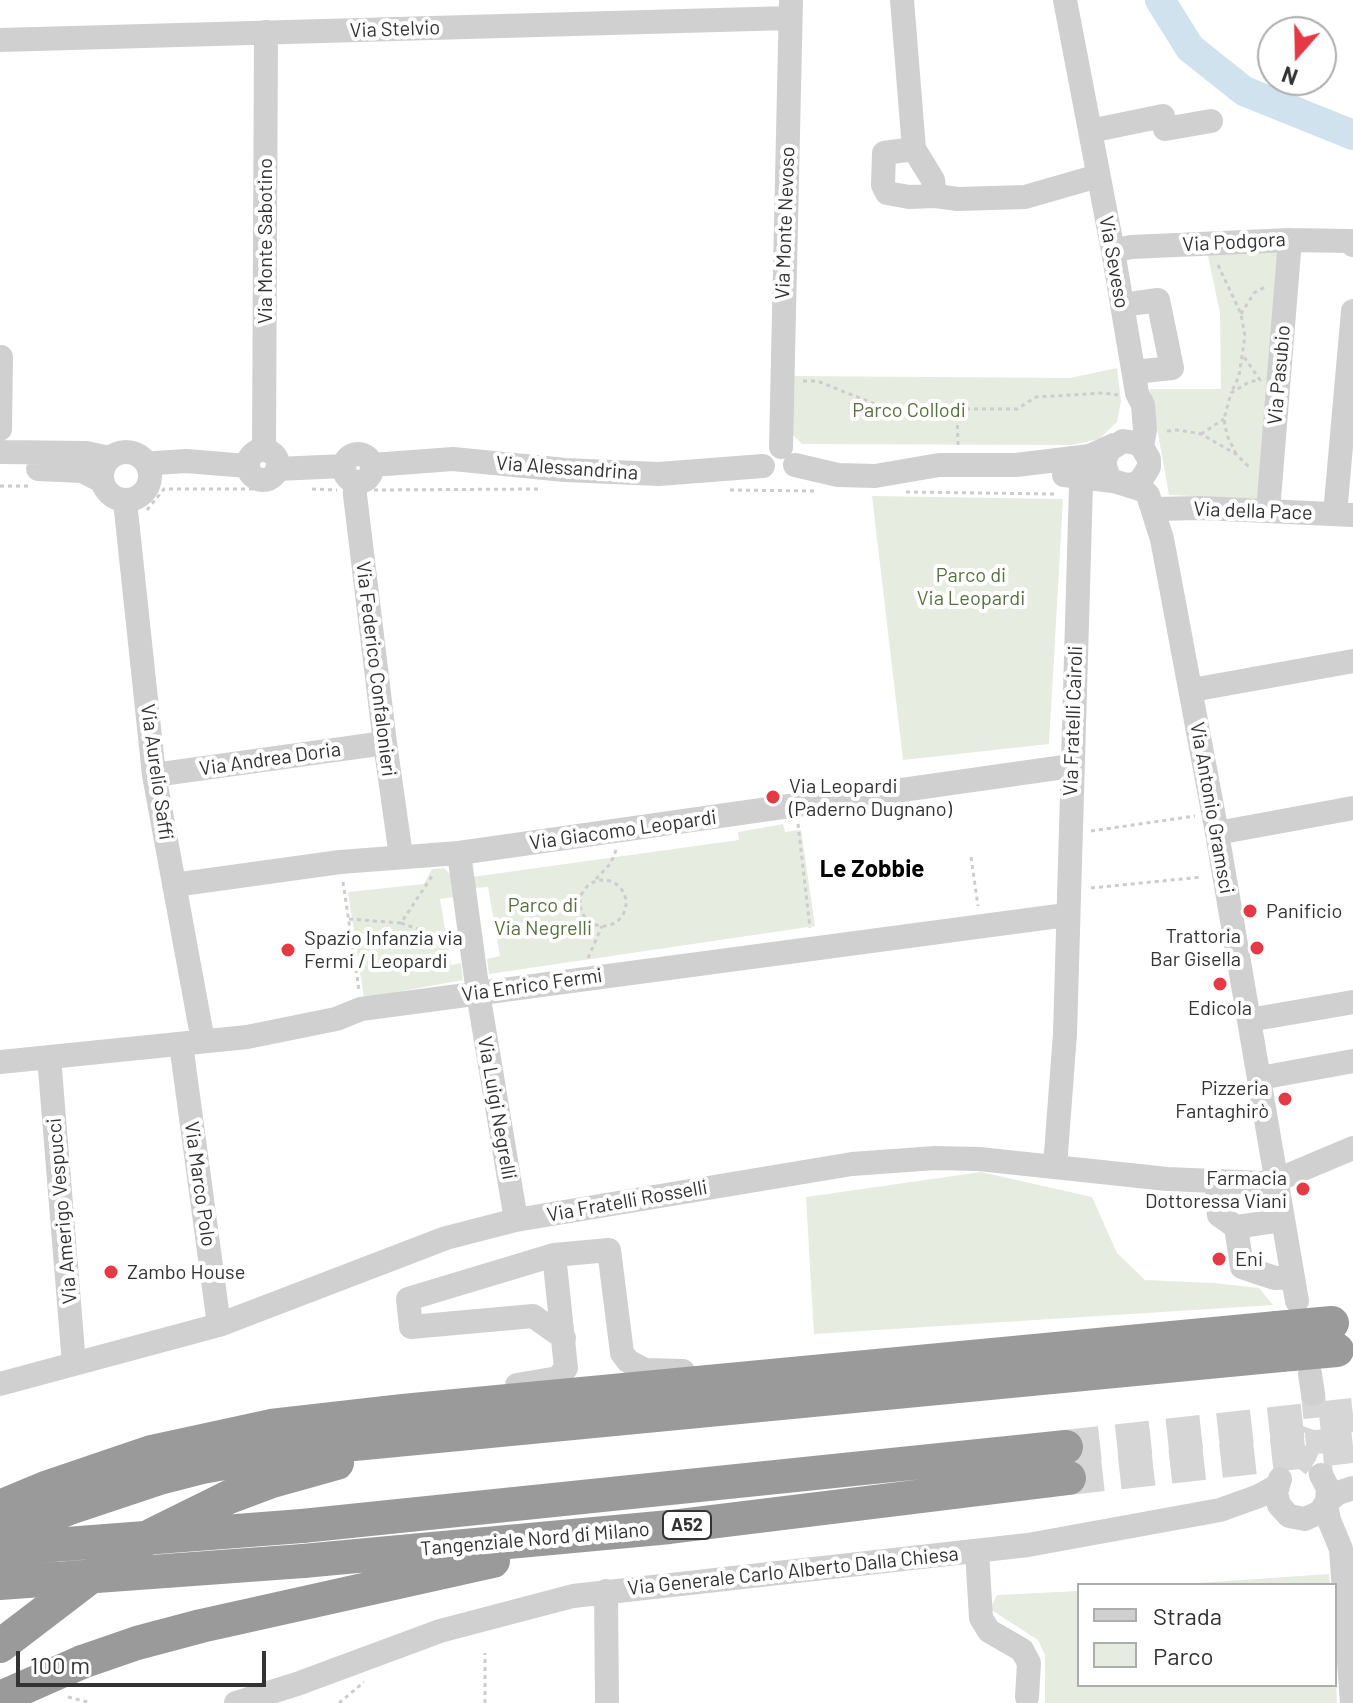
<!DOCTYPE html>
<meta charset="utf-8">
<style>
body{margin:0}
#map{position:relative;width:1353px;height:1703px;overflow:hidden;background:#fff;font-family:Barlow,sans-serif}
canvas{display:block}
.legend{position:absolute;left:1077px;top:1583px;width:260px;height:104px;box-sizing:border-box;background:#fff;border:2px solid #adadad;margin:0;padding:10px 14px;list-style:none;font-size:24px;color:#333}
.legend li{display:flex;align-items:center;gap:16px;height:40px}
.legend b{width:40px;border:2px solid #adadad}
.north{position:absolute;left:1257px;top:16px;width:80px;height:80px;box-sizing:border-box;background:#fff;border:2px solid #adadad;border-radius:50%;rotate:200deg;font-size:22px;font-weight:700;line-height:32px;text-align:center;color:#333}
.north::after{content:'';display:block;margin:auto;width:28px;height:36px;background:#e63946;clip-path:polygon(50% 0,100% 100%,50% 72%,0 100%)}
.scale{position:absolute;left:16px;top:1651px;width:250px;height:36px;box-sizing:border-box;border:4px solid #333;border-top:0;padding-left:10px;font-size:24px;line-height:28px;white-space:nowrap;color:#333;-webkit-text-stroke:6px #fff;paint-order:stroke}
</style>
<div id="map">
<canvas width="1353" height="1703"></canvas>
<ul class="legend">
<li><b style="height:10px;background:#d0d0d0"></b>Strada</li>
<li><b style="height:22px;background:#e6ecdf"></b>Parco</li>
</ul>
<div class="north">N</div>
<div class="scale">100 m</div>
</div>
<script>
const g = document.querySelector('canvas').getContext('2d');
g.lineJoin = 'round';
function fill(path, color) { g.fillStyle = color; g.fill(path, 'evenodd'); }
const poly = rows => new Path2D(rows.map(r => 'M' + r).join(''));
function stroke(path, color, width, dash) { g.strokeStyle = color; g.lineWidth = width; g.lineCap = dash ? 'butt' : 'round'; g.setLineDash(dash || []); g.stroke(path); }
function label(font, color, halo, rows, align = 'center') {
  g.font = font + ' Barlow,sans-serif'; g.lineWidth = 8; g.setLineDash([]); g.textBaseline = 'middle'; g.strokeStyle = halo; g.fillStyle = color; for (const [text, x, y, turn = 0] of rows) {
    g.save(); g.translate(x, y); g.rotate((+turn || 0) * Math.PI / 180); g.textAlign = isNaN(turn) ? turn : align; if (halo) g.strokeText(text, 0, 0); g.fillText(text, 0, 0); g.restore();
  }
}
fill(poly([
 [1278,249,1259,499,1169,495,1150,389,1221,389,1220,313,1207,251],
 [1117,368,1121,401,1117,422,1099,439,1072,445,802,444,791,433,793,376,1070,378],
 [872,496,1063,499,1049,744,903,760],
 [783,824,785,832,801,830,815,926,489,974,487,959,500,956,488,887,473,888,472,877,739,840,738,832],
 [444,868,450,874,453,897,440,899,451,965,461,963,463,980,364,998,348,892,424,884,432,869],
 [981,1172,1092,1197,1117,1253,1145,1280,1214,1283,1259,1288,1273,1305,814,1334,806,1197],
 [1329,1574,1330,1585,1169,1585],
 [1079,1591,1079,1685,1335,1685,1335,1658,1337,1703,1045,1703,1045,1655,1038,1640,990,1609,997,1595]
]), '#e6ecdf');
stroke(poly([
 [1160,0,1190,48,1244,91,1353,135]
]), '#cfe2ee', 30);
stroke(poly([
 [1313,1394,1321,1475],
 [1296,1467,1305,1455,1314,1430]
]), '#d6d6d6', 24, [24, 12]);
stroke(poly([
 [1066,1447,1353,1415],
 [1069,1478,1353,1446]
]), '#d6d6d6', 34, [34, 17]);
stroke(poly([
 [1218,265,1241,314,1245,336,1239,376,1231,393],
 [1241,314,1254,293,1267,286],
 [803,381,817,381,880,406,900,409,1017,409,1036,397,1104,393,1118,395],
 [957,409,958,445],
 [1167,431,1179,430,1201,434,1236,454,1251,469],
 [1201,434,1224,419],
 [1236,454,1227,435,1224,419,1231,393,1249,382,1260,380,1242,354],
 [0,486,28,486],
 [312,489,337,490],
 [374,490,538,489],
 [730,490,814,491],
 [906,492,1054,494],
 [147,510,164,489,273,489],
 [798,824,810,928],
 [1091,831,1195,816],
 [971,857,978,906],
 [596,879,611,863,616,850],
 '580 903a23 23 0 1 1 46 0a23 23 0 1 1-46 0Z',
 [343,882,359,990],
 [1091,888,1202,877],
 [349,919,401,923,432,876],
 [401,923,431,934,452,946],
 [588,958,602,926],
 [68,1697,91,1703],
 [339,1703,364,1682],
 [485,1703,485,1653]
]), '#cdcdcd', 3, [4, 4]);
stroke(poly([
 [902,0,914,149,933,180,935,196,958,199,1025,197,1098,176],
 [1065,0,1113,251,1137,393,1143,405,1145,430,1142,447],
 [0,40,790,18],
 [1090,131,1163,116,1165,129,1211,121],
 [914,149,884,153,883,185,887,193,909,197,935,196],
 [1113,251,1131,247,1290,240,1350,241,1353,245],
 [1122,305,1158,300,1172,368,1134,372],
 [0,429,1,357],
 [781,447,791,0],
 '248 465a15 15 0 1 1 30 0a15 15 0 1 1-30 0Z',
 [264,450,266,32],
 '102 476a24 24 0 1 1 48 0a24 24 0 1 1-48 0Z',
 [0,452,86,453,110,458],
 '344 468a14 14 0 1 1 28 0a14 14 0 1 1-28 0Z',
 [372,465,453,459,565,470,659,474,763,466],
 [795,465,838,475,875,476,939,465,1016,465,1090,456,1114,445],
 [148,466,155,463,186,461,247,466],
 [38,469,82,471,102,481],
 [277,469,344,466],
 [1064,475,1113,481,1127,485,1135,484,1141,480,1149,467,1149,459,1142,447,1136,443,1123,441,1109,450,1104,462,1108,476,1113,481],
 [355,482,355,495,385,743,401,856],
 [1127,485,1143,490,1148,495,1162,539,1217,833,1297,1301],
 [125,501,154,775,203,1041],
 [1154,509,1201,508,1353,515],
 [1268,511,1290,240],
 [1335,514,1353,311],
 [1192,690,1353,661],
 [154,775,385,743],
 [1217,833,1353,808],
 [459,853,478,993,516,1220],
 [174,885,340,862,459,853,1071,766],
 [1249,1020,1353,1002],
 [181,1044,219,1325],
 [49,1057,74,1364],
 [0,1062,247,1037,336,1019,361,1009,1066,915],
 [1260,1078,1353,1061],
 [1055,1166,1065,1034,1081,485,1081,469,1090,456],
 [1216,1182,1219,1215,1236,1227],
 [1283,1220,1236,1227,1242,1267,1275,1278,1293,1277],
 [554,1255,408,1299,411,1327,533,1316,564,1338],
 [1310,1374,1313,1394],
 [0,1384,219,1325,446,1238,516,1220,852,1164,935,1158,979,1159,1167,1179,1262,1183,1277,1180,1353,1148],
 [517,1385,558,1378,566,1368,554,1255,609,1250,622,1353,628,1361,645,1370,683,1371],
 [1280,1479,1276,1493,1279,1505,1289,1516,1305,1519,1320,1512,1327,1502,1328,1488,1321,1475],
 [1327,1502,1338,1493,1353,1488],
 [1326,1504,1329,1520,1341,1549,1352,1703],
 [977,1551,981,1618,989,1631,1022,1650,1029,1663,1027,1697],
 [606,1591,607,1703],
 [236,1703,297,1684,440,1631,573,1596,1028,1545,1220,1510,1259,1496,1277,1486]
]), '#d0d0d0', 24);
stroke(poly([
 [0,1507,48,1487,151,1452,271,1426,403,1411,1277,1328],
 [302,1526,1066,1447],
 [0,1537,69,1508,159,1478,202,1467,302,1449,1281,1355],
 [303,1561,670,1527,1069,1478],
 [0,1646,110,1562,152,1535,229,1497,269,1482,337,1463],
 [82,1662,137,1643,201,1626,493,1561]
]), '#9a9a9a', 34);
stroke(poly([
 [1277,1328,1332,1323],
 [1281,1355,1337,1350],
 [0,1549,302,1526],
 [0,1583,303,1561],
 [0,1698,82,1662]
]), '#9a9a9a', 34);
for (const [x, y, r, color] of [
 [773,797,8,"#e63946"],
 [1250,911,8,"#e63946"],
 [1257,948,8,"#e63946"],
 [288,950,8,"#e63946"],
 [1220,984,8,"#e63946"],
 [1285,1099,8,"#e63946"],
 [1303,1189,8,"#e63946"],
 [1219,1259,8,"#e63946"],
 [111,1272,8,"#e63946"]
]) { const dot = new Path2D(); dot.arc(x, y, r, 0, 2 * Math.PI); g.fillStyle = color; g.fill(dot); stroke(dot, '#fff', 3); }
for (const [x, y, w] of [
 [687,1525,48]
]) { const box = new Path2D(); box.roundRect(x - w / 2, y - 14, w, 28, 6); g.fillStyle = '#fff'; g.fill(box); stroke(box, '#333', 2); }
label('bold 18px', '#333', null, [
 ["A52",687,1525]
]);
label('20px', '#333', '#fff', [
 ["Via Stelvio",395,29,-2],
 ["Via Monte Nevoso",785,223,-88],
 ["Via Monte Sabotino",265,241,-90],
 ["Via Podgora",1234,242,-3],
 ["Via Seveso",1114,262,80],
 ["Via Pasubio",1279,375,-85],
 ["Via Alessandrina",567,468,4],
 ["Via della Pace",1253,511,2],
 ["Via Federico Confalonieri",376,669,83],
 ["Via Fratelli Cairoli",1073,721,-88],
 ["Via Andrea Doria",270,759,-8],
 ["Via Aurelio Saffi",157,772,82],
 ["Via Antonio Gramsci",1212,808,80],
 ["Via Giacomo Leopardi",623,830,-8],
 ["Via Enrico Fermi",532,985,-8],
 ["Via Luigi Negrelli",497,1108,80],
 ["Via Marco Polo",200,1184,82],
 ["Via Fratelli Rosselli",627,1201,-10],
 ["Via Amerigo Vespucci",62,1211,-95],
 ["Tangenziale Nord di Milano",535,1539,-5],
 ["Via Generale Carlo Alberto Dalla Chiesa",793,1571,-6]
]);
label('20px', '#56703f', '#fff', [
 ["Parco Collodi",909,410],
 ["Parco di",971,575],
 ["Via Leopardi",971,598],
 ["Parco di",543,905],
 ["Via Negrelli",543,928]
]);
label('20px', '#333', '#fff', [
 ["Via Leopardi",789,786],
 ["(Paderno Dugnano)",789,809],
 ["Panificio",1266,911],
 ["Trattoria",1241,936,"right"],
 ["Bar Gisella",1241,959,"right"],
 ["Spazio Infanzia via",304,938],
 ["Fermi / Leopardi",304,961],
 ["Edicola",1220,1008,"center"],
 ["Pizzeria",1269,1088,"right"],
 ["Fantaghirò",1269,1111,"right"],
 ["Farmacia",1287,1178,"right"],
 ["Dottoressa Viani",1287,1201,"right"],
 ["Eni",1235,1259],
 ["Zambo House",127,1272]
], 'left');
label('bold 24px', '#000', '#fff', [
 ["Le Zobbie",872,869]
]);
</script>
